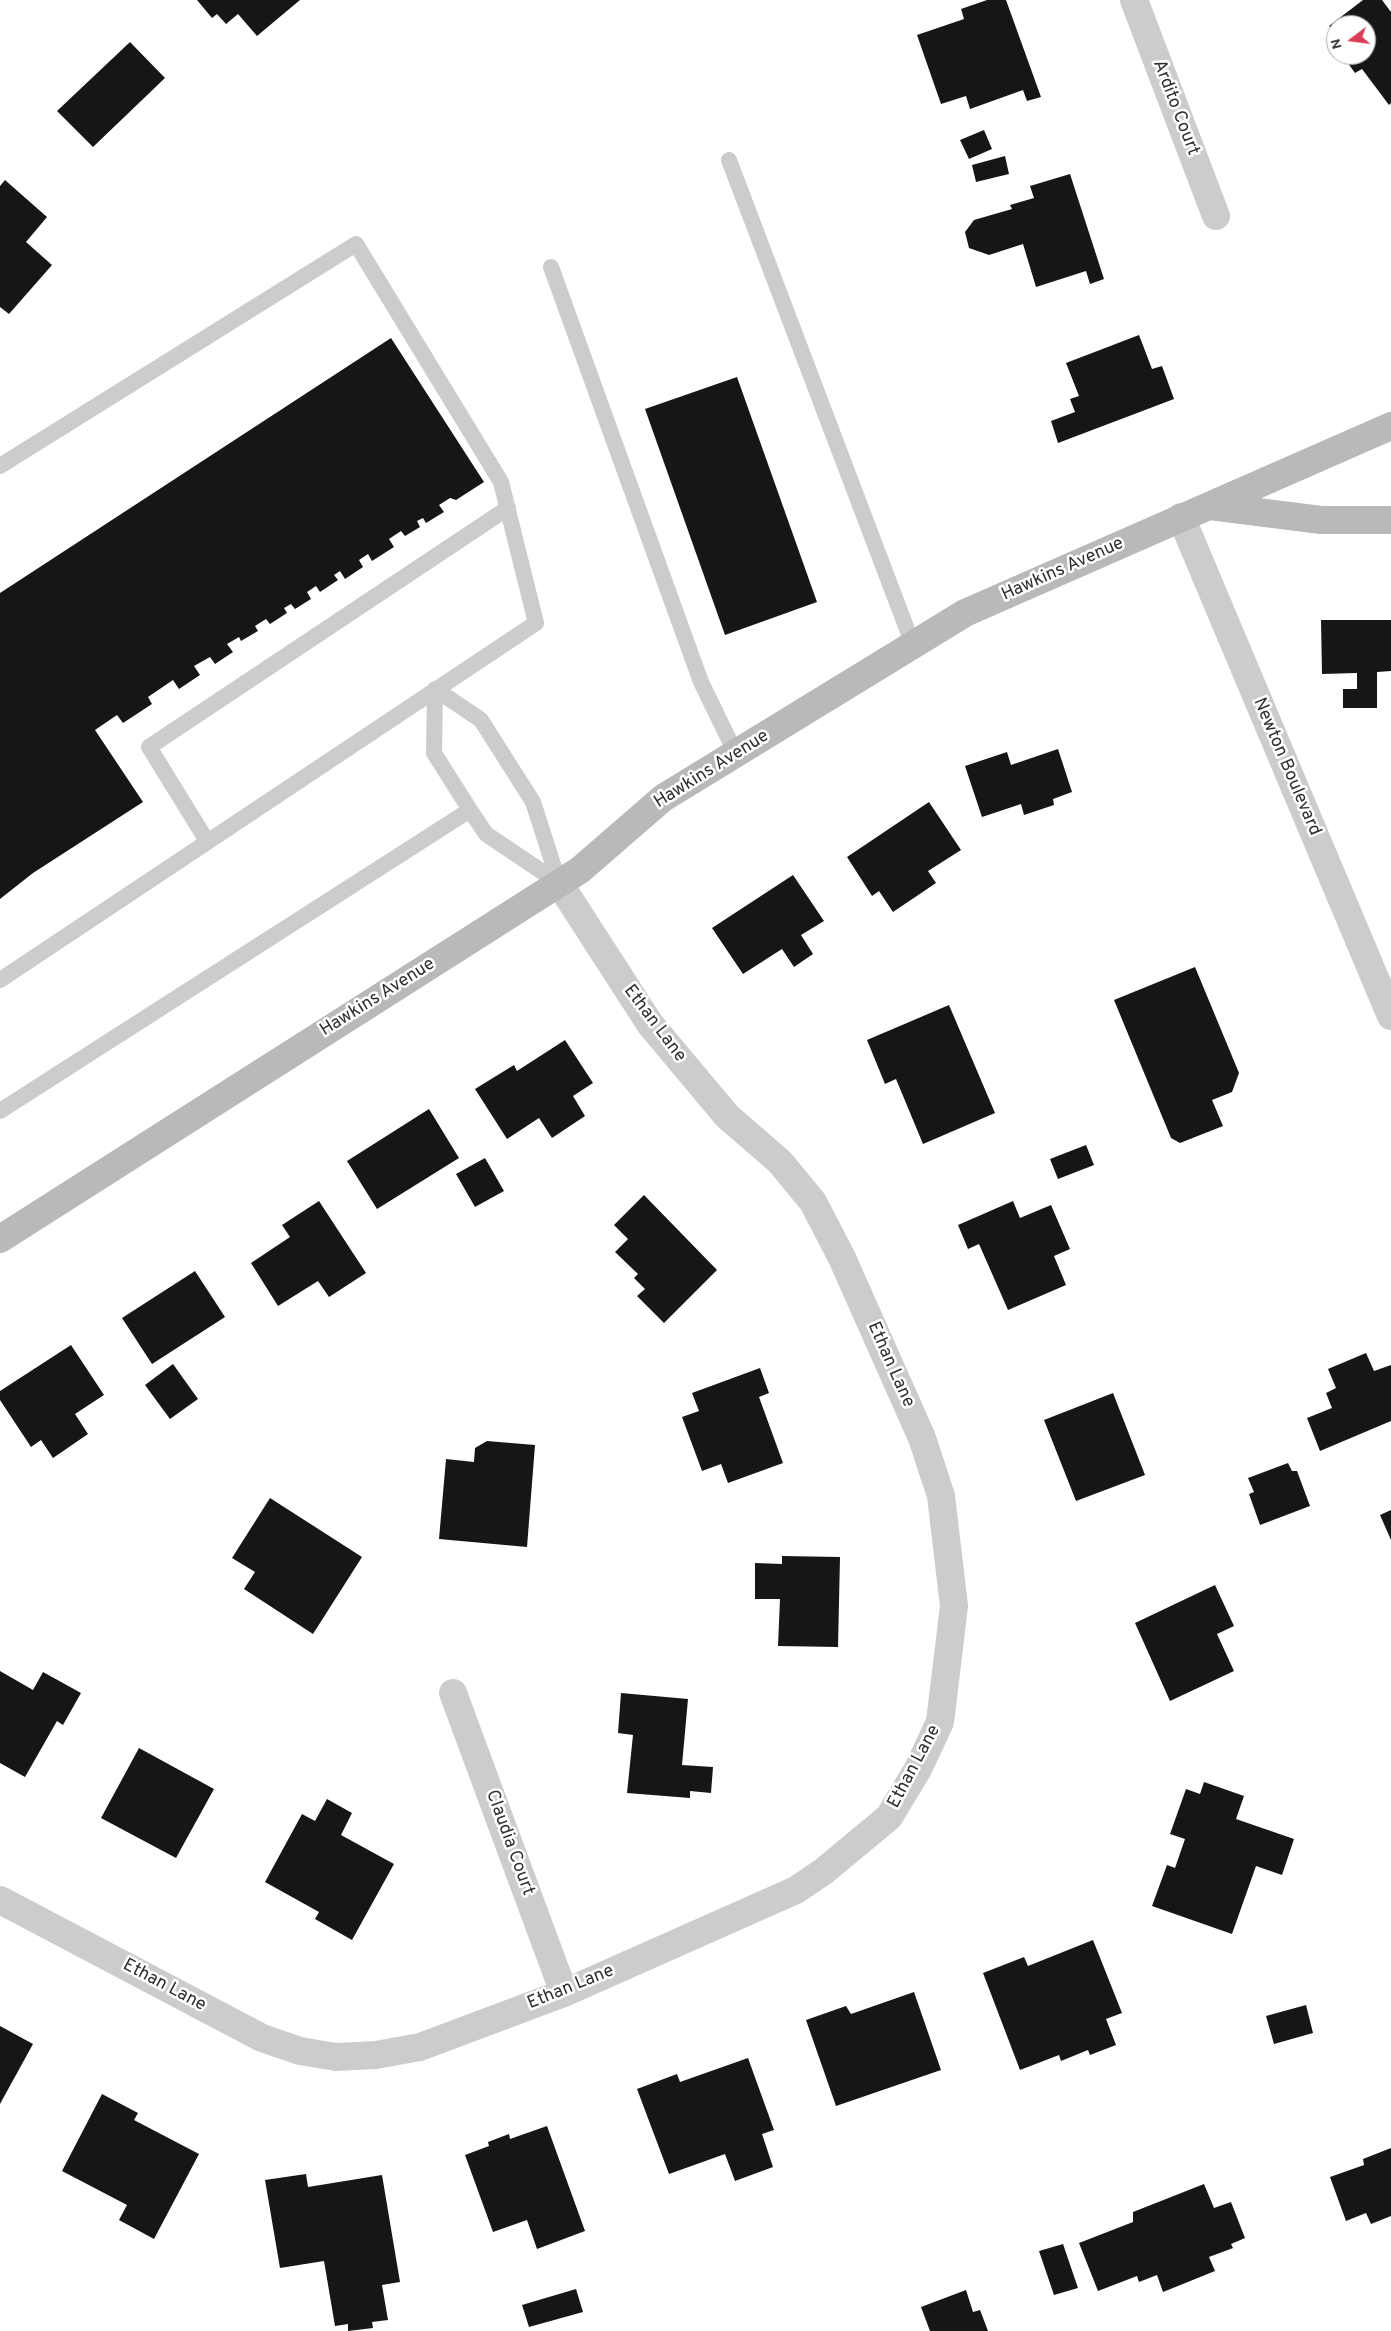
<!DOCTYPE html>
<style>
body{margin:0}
#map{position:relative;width:1391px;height:2331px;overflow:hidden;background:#fff;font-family:Overpass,sans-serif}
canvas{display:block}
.north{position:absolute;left:1326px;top:15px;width:50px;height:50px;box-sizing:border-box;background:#fff;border:1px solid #acacac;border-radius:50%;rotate:255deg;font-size:14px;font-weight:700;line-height:20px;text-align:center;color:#2f2f2f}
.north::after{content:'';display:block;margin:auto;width:18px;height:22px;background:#db3c55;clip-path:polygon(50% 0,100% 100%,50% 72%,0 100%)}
</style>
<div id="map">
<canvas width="1391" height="2331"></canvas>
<div class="north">N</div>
</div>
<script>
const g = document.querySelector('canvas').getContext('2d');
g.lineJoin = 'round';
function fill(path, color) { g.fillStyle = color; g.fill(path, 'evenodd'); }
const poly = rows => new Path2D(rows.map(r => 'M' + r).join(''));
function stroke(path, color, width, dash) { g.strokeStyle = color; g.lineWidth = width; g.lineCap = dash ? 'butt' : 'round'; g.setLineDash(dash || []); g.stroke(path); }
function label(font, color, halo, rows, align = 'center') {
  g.font = font + ' Overpass,sans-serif'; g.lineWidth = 5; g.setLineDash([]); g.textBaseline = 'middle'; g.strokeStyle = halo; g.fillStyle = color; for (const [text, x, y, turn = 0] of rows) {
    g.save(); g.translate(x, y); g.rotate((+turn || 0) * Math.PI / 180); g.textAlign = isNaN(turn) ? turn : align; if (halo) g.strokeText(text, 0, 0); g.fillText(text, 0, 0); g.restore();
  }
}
fill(poly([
 [197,0,300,0,257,36,238,14,226,24,217,14,212,18],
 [987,0,1006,0,1041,97,1027,101,1023,90,970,109,966,96,941,104,917,35,964,19,961,9],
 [1363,0,1382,0,1391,12,1391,103,1389,105,1362,69,1355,73,1342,55,1366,55,1366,25,1336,25,1336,35,1329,26],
 [130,42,165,78,93,147,57,111],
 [984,130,992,149,969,159,960,140],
 [1005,156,1009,174,976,182,972,165],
 [1070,174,1104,279,1090,284,1086,271,1036,287,1023,244,989,255,969,248,965,232,974,220,1012,209,1010,205,1034,198,1030,186],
 [5,180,47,217,26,242,52,265,9,314,0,307,0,186],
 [1139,335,1152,369,1162,366,1174,399,1058,443,1051,421,1075,412,1070,399,1079,396,1066,363],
 [391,338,484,482,456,500,450,498,439,505,444,512,426,523,423,518,417,521,420,527,405,536,401,531,389,539,394,547,372,561,368,554,359,560,363,567,345,579,340,571,334,575,338,580,320,592,316,586,307,592,311,599,295,609,291,604,284,608,287,613,270,624,266,619,255,626,258,631,241,641,239,637,227,644,233,652,215,664,210,657,194,666,200,675,179,689,173,680,148,697,152,704,123,723,117,715,95,730,143,802,33,873,0,899,0,593],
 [737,377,817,602,725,635,645,409],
 [1321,620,1391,620,1391,671,1377,672,1377,708,1343,708,1343,689,1357,689,1357,673,1322,674],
 [1058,749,1072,792,1053,799,1054,805,1024,815,1021,804,982,817,965,766,1007,752,1011,765],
 [929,802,961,850,928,871,936,883,893,912,879,891,872,896,847,857],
 [793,875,824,921,801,935,813,954,794,967,782,949,743,974,712,928],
 [1195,967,1239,1073,1232,1092,1212,1100,1223,1126,1180,1143,1171,1138,1114,1000],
 [949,1005,995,1113,923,1144,896,1079,885,1084,867,1040],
 [565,1040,593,1083,573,1096,585,1116,552,1138,539,1118,507,1139,475,1089,514,1065,517,1071],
 [429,1109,459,1158,377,1209,347,1161],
 [1086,1145,1094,1165,1058,1179,1050,1159],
 [485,1158,504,1191,475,1207,456,1174],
 [644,1195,717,1270,664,1323,637,1296,645,1289,634,1278,638,1274,615,1252,628,1239,614,1225],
 [319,1201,366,1273,329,1297,318,1281,278,1306,251,1263,290,1237,282,1225],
 [1013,1201,1020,1218,1051,1205,1070,1249,1054,1256,1066,1285,1008,1310,979,1244,968,1249,958,1225],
 [195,1271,225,1317,152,1364,122,1318],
 [71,1345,104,1395,75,1414,88,1434,53,1458,41,1440,31,1447,0,1400,0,1391],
 [1366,1353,1374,1371,1391,1365,1391,1421,1320,1451,1307,1418,1332,1408,1326,1393,1336,1388,1328,1369],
 [173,1364,198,1399,170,1419,145,1385],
 [760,1368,769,1393,759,1397,783,1463,728,1483,721,1464,702,1471,682,1417,699,1411,692,1393],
 [1113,1393,1145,1475,1076,1501,1044,1420],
 [487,1441,535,1445,527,1547,439,1539,446,1459,474,1462,475,1448],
 [1288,1463,1292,1471,1297,1471,1310,1506,1260,1525,1249,1494,1254,1492,1248,1478],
 [270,1498,362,1557,313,1634,244,1589,255,1572,232,1558],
 [1391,1510,1391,1540,1380,1515],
 [782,1556,840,1557,838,1647,778,1646,780,1599,755,1599,755,1563,782,1564],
 [1215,1585,1234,1626,1217,1634,1234,1671,1170,1701,1135,1623],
 [0,1671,33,1690,43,1672,81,1693,63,1725,57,1721,25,1777,0,1763],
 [621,1693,688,1699,682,1765,713,1767,711,1793,690,1791,690,1798,627,1793,633,1735,618,1733],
 [139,1748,214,1789,176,1858,101,1818],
 [1204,1782,1244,1796,1236,1819,1294,1839,1282,1875,1256,1866,1232,1934,1152,1906,1167,1865,1175,1868,1185,1839,1170,1834,1186,1789,1200,1794],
 [327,1799,352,1813,341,1835,394,1864,352,1940,315,1919,319,1912,265,1882,302,1814,315,1821],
 [1093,1940,1122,2013,1106,2019,1116,2045,1090,2055,1088,2050,1061,2061,1059,2055,1020,2070,983,1973,1024,1957,1028,1966],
 [914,1992,941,2070,836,2106,806,2020,846,2006,851,2014],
 [1306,2005,1313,2033,1274,2044,1266,2016],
 [0,2026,33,2044,0,2104],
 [748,2058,774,2130,762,2134,773,2167,735,2181,725,2154,669,2174,637,2089,677,2074,680,2082],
 [102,2094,138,2113,134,2120,199,2154,154,2239,119,2220,127,2205,62,2171],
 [547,2126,585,2231,537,2249,527,2220,493,2232,465,2155,489,2146,488,2142,509,2134,510,2139],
 [1391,2148,1391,2216,1371,2224,1366,2213,1346,2221,1330,2177,1364,2165,1363,2159],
 [306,2174,308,2187,382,2175,400,2282,382,2285,388,2320,372,2322,373,2328,348,2331,348,2324,335,2326,324,2261,280,2268,265,2180],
 [1204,2184,1214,2208,1231,2202,1245,2238,1231,2244,1233,2248,1209,2257,1215,2271,1163,2292,1157,2275,1139,2282,1137,2276,1098,2291,1079,2243,1133,2222,1133,2212],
 [1063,2244,1078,2288,1054,2295,1039,2251],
 [576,2289,583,2312,529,2327,522,2305],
 [966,2290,973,2312,980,2310,988,2331,930,2331,921,2307]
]), '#161616');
stroke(poly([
 [729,160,913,645],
 [551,267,701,682,736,754],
 [0,466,356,244,501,482,536,623,0,980],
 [435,689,434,753,470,810,486,834,559,883],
 [435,689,481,720,533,802,559,883],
 [207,841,149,747,508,508],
 [0,1111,470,810]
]), '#ccc', 16);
stroke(poly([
 [1134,0,1216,216],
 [1181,517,1391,1016],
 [453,1693,564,1993],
 [0,1900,262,2038,300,2051,336,2057,376,2055,420,2047,564,1993,796,1890,824,1871,889,1817,918,1769,940,1722,954,1606,941,1496,922,1438,842,1258,813,1202,780,1162,727,1116,650,1024,559,883]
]), '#ccc', 28);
stroke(poly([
 [1210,506,1321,520,1391,520],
 [0,1239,580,870,663,798,965,613,1391,426]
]), '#b9b9b9', 28);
label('18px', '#2f2f2f', '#fff', [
 ["Ardito Court",1175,108,69],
 ["Hawkins Avenue",1063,570,-24],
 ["Newton Boulevard",1286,767,67],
 ["Hawkins Avenue",712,770,-32],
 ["Hawkins Avenue",378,998,-32],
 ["Ethan Lane",654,1024,53],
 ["Ethan Lane",890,1365,66],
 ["Ethan Lane",915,1767,-62],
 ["Claudia Court",509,1843,70],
 ["Ethan Lane",164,1986,28],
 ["Ethan Lane",571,1988,-22]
]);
</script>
